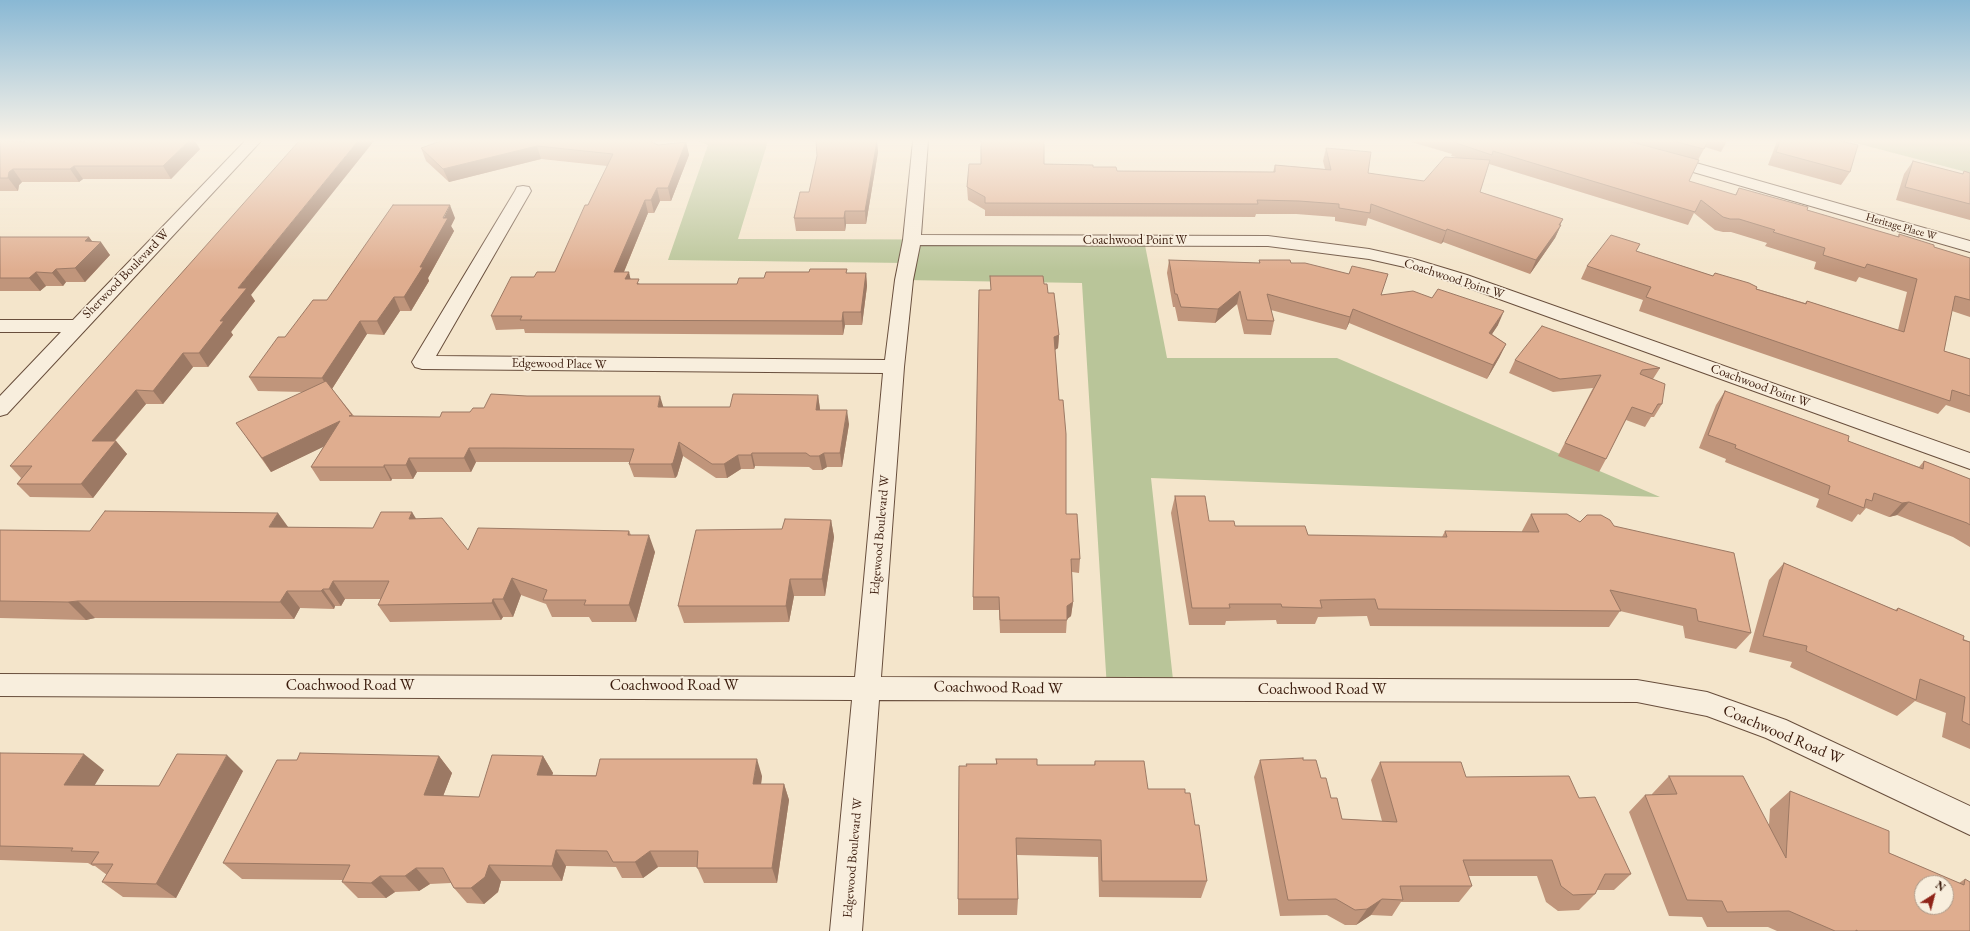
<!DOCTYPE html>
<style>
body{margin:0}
#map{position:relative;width:1970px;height:931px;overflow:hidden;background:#f4e5cb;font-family:"EB Garamond",serif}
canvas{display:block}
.north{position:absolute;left:1914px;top:875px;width:40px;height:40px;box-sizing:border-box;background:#f8eedd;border:1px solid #ac9a89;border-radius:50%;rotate:36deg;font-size:11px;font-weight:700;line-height:16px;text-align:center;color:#3a1b0c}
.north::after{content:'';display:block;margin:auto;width:14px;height:18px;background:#8f2418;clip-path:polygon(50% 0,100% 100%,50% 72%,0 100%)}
</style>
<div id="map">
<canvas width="1970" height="931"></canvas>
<div class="north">N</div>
</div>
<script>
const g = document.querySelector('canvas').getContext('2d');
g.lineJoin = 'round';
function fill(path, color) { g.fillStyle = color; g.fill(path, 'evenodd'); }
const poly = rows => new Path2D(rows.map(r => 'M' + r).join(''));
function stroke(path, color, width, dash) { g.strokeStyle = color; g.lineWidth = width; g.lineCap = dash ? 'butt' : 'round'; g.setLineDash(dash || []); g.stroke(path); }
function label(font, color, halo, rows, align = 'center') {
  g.font = font + ' "EB Garamond",serif'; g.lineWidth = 3.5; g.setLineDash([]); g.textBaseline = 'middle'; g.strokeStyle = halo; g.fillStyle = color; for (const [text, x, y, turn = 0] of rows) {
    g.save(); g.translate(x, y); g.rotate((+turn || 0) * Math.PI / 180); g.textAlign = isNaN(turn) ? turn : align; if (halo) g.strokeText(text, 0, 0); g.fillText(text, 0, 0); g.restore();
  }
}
fill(poly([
 [698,141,768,141,738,239,1144,240,1167,358,1337,358,1660,497,1151,478,1174,689,1107,689,1082,283,904,280,907,263,668,260,708,145],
 [1848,141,1970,141,1970,173]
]), '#b9c599');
const minor = poly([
 [245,141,261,141,7,414,0,416,0,396,61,332,0,332,0,320,73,320,245,141],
 [913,141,928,141,921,235,1268,236,1369,249,1414,259,1467,275,1970,453,1970,469,1455,283,1409,268,1369,259,1268,246,920,245,913,280,904,367,881,677,1637,680,1707,692,1786,720,1970,806,1970,835,1766,738,1707,716,1637,702,879,700,862,931,830,931,852,700,0,696,0,674,855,677,883,373,422,369,415,367,412,362,515,191,517,187,523,186,529,187,531,191,436,356,885,360,895,280,903,240,913,141],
 [1668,155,1970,241,1970,252,1662,163,1660,160,1662,157,1668,155]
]);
stroke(minor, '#684e3c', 2);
fill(minor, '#f8eedd');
fill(poly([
 [0,141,200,149,171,179,83,179,79,182,22,182,19,185,18,191,0,191],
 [441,141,658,145,686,142,689,155,671,201,660,201,654,213,648,213,624,272,631,279,640,284,737,284,764,278,848,273,866,273,867,286,862,325,845,325,843,335,525,333,524,329,496,330,491,316,534,277,555,272,588,205,607,166,541,159,449,182,426,161,421,148],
 [812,141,877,141,878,152,866,224,846,224,845,231,796,231,794,218,809,192,817,156,816,142,812,142],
 [1408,141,1727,141,1721,152,1705,147,1698,160,1689,181,1735,195,1739,188,1807,210,1898,237,1899,234,1934,247,1970,258,1970,317,1952,311,1944,351,1970,359,1970,413,1946,405,1938,414,1639,311,1643,300,1581,279,1587,266,1637,251,1713,276,1805,303,1807,301,1898,330,1907,292,1859,277,1856,282,1814,269,1816,262,1765,246,1767,243,1731,232,1723,232,1715,230,1694,213,1688,225,1489,164,1480,192,1563,219,1560,225,1561,225,1555,238,1530,274,1443,242,1441,244,1368,218,1366,226,1335,221,1335,217,1296,214,1256,214,1255,217,985,216,985,210,968,200,967,187,981,164,1044,164,1093,167,1117,171,1273,172,1275,165,1325,169,1323,161,1326,148,1368,173,1424,181,1456,157,1451,156,1452,154],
 [1777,141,1841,141,1850,172,1841,185,1768,165],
 [1913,161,1962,174,1964,171,1970,173,1970,220,1896,200,1904,174],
 [455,218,451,226,454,231,428,278,429,281,411,311,400,311,384,335,367,334,332,389,354,416,440,417,470,412,664,407,730,407,818,395,820,410,849,424,842,467,827,467,822,470,813,470,809,467,755,466,754,469,741,469,727,478,716,478,683,456,677,476,675,478,634,477,629,464,630,462,476,462,471,472,417,472,413,479,392,479,391,481,320,481,311,467,324,446,271,472,246,437,304,392,258,391,249,377,285,337,327,300],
 [0,237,89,237,92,241,110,255,85,282,66,282,63,286,46,286,40,291,0,291],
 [1169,260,1259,263,1259,260,1291,263,1381,295,1498,325,1492,334,1506,344,1499,358,1487,379,1349,323,1346,330,1271,310,1274,321,1271,335,1244,334,1237,304,1215,323,1178,321,1175,307,1173,307,1167,273],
 [1044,284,1048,293,1059,335,1058,348,1055,350,1066,514,1080,559,1079,573,1072,572,1073,602,1071,616,1067,619,1066,633,1000,633,999,610,973,610,973,597],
 [251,295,255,301,231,332,233,335,208,367,193,367,163,404,146,404,115,441,116,441,127,454,93,498,30,497,17,484,21,478,10,466],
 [1515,360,1660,368,1653,379,1662,404,1654,417,1651,417,1645,427,1626,420,1606,459,1599,472,1558,456,1593,388,1553,392,1509,373],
 [1725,391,1848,441,1919,467,1924,461,1970,479,1970,547,1953,537,1897,515,1889,517,1866,508,1860,515,1858,514,1852,522,1816,507,1819,499,1725,462,1726,459,1699,448,1716,405],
 [1175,496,1209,521,1235,526,1308,535,1442,537,1445,531,1522,532,1522,531,1531,514,1580,522,1614,526,1751,633,1736,649,1685,638,1683,626,1620,611,1609,627,1370,626,1367,616,1318,617,1315,624,1277,624,1276,620,1226,621,1225,625,1189,625,1171,513],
 [417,519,468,550,629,531,631,535,655,552,636,622,592,622,589,617,552,617,546,604,521,595,513,617,503,617,501,620,390,622,378,605,381,599,345,599,341,606,335,606,334,609,300,608,294,619,95,618,86,620,0,618,0,530,90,531,288,527,373,528],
 [831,520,834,537,825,596,794,596,789,622,684,623,678,606,782,529],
 [1784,563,1895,610,1898,608,1970,642,1970,749,1942,737,1946,713,1915,701,1897,716,1790,667,1792,662,1749,652,1769,580],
 [0,753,104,770,94,785,159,786,243,771,176,898,123,897,102,882,107,875,95,866,93,866,88,863,0,860],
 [439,756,452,773,443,796,479,797,543,756,553,773,552,775,762,776,761,784,784,784,789,800,777,883,704,883,697,867,658,867,643,878,622,878,616,867,566,866,562,881,501,881,498,892,484,904,467,903,454,888,451,883,430,884,419,891,395,892,386,898,358,898,342,882,343,880,242,879,223,863,297,760],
 [996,759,1037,765,1094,765,1095,761,1148,789,1185,793,1195,825,1207,881,1201,898,1099,897,1098,857,1017,855,1018,899,1017,915,958,915,958,899,996,764],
 [1260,760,1321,778,1342,819,1382,821,1371,780,1380,762,1579,798,1631,874,1614,890,1597,890,1595,894,1579,910,1558,911,1546,902,1537,876,1468,876,1472,886,1459,902,1401,902,1392,916,1371,915,1356,925,1345,925,1327,915,1280,916,1254,777],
 [1669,776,1769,825,1770,809,1790,791,1889,853,1959,883,1965,879,1970,931,1777,931,1768,927,1707,927,1702,917,1669,916,1629,812,1645,795,1652,795,1652,794]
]), '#c0957b');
fill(poly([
 [189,141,195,141,200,149,171,179,163,166],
 [358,141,374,141,251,295,255,301,231,332,233,335,208,367,199,353,220,321,238,288],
 [877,141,878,152,866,224,865,211],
 [686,142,689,155,671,201,668,188],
 [537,146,541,159,449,182,443,169],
 [74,166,83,179,79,182,70,169],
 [13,169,22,182,19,185,18,191,8,178,9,172],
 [657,188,660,201,654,213,651,200],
 [645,200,648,213,618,286,614,272],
 [450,205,455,218,451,226,454,231,428,278,429,281,411,311,404,297,420,267],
 [845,211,846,224,845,231,844,218],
 [1563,219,1558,229,1561,225,1555,238,1530,274,1536,260],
 [1447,229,1443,242,1441,244,1446,231],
 [89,237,96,247,101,242,110,255,85,282,75,268,85,241],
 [56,269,66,282,63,286,52,273],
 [36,272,46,286,40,291,29,278],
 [629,272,632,286,625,279],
 [866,273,867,286,862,325,861,312],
 [1240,291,1237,304,1215,323,1218,309],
 [394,297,400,311,384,335,377,321],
 [1353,309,1349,323,1346,330,1350,317],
 [1504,311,1498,325,1484,346,1489,333],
 [843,312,845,325,843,335,842,321],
 [360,321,367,334,330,392,322,378],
 [1059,335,1058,348,1053,351,1054,337],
 [1506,344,1499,358,1487,379,1493,365],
 [183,353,193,367,163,404,153,391],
 [136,390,146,404,103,454,92,441],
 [818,395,820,409,818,424,816,410],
 [660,396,664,409,658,407],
 [847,410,849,424,842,467,840,453],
 [340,421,348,435,271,472,262,458],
 [116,441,127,454,93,498,81,484],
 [679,442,683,456,677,476,675,478,671,464],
 [469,448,476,462,471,472,464,458],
 [752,453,755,466,754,469,751,455],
 [824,453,827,467,822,470,819,456],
 [738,455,741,469,727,478,724,464],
 [409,458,417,472,413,479,406,465],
 [384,465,392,479,391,481,384,467],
 [1909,502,1897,515,1889,517,1902,503],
 [412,512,423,530,409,519],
 [278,513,291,531,269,527],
 [831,520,834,537,825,596,822,579],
 [649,535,655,552,636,622,629,605],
 [512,578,521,595,513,617,503,599],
 [790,579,794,596,789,622,786,606],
 [333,581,345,599,341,606,329,589],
 [323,589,335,606,334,609,321,591],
 [287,591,300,608,294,619,280,602],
 [493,599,503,617,501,620,492,603],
 [78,601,95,618,86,620,68,602],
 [1073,602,1071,616,1066,620,1067,606],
 [84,754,104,770,85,801,64,785],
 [227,755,243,771,176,898,156,884],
 [439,756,452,773,437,812,424,795],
 [543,756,553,773,547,792,537,775],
 [757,759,762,776,759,800,753,784],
 [784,784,789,800,777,883,772,868],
 [556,850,566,866,562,881,552,866],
 [650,851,658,867,643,878,635,862],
 [489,865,501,881,498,892,484,904,471,888],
 [416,868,430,884,419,891,405,876],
 [380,876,395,892,386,898,371,883],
 [1382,899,1371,915,1356,925,1367,909]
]), '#9c7964');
const building = poly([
 [0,141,26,142,27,141,189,141,163,166,74,166,70,169,13,169,9,172,8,178,0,178,0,141],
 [299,141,358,141,238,288,247,288,220,321,224,321,199,353,183,353,153,391,136,390,92,441,116,441,81,484,17,484,32,466,10,466,299,141],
 [441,141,650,141,658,145,686,142,668,188,657,188,651,200,645,200,614,272,629,272,625,279,639,279,637,284,737,284,739,278,764,278,766,272,809,272,810,269,847,269,846,273,866,273,861,312,843,312,842,321,520,320,522,316,491,316,511,277,534,277,537,272,555,272,585,205,588,205,613,154,537,146,443,169,421,148,441,141],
 [816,141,877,141,865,211,845,211,844,218,794,218,800,192,809,192,817,156,816,141],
 [981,141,1044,141,1044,164,1093,165,1093,167,1116,167,1117,171,1275,172,1275,165,1331,170,1326,148,1371,152,1368,173,1424,181,1445,157,1490,160,1480,192,1563,219,1559,225,1561,225,1536,260,1447,229,1446,231,1371,204,1370,213,1339,208,1339,204,1299,201,1257,200,1258,204,985,203,985,197,967,187,969,164,981,164,981,141],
 [1454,141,1628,141,1699,160,1689,181,1736,195,1739,188,1808,207,1807,210,1899,237,1899,234,1934,245,1934,247,1970,258,1970,300,1955,296,1944,351,1970,359,1970,396,1952,390,1950,401,1646,297,1651,287,1587,266,1611,235,1640,244,1636,251,1713,276,1715,273,1749,283,1757,287,1756,289,1806,304,1807,301,1904,332,1917,279,1867,264,1865,268,1823,255,1825,248,1773,232,1775,230,1739,219,1730,219,1723,217,1701,200,1695,212,1493,151,1492,155,1456,143,1457,142,1454,141],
 [1673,141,1708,141,1704,149,1673,141],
 [1780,141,1841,141,1858,145,1850,172,1776,152,1780,141],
 [1913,161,1963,174,1964,171,1970,173,1970,204,1905,187,1913,161],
 [393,205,450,205,443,218,448,218,420,267,423,267,404,297,394,297,377,321,360,321,322,378,249,377,278,337,285,337,313,300,327,300,393,205],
 [0,237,89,237,85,241,101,242,75,268,56,269,52,273,36,272,29,278,0,278,0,237],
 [1169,260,1260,263,1259,260,1290,260,1291,263,1305,263,1349,274,1352,266,1388,274,1381,295,1413,291,1432,298,1438,289,1504,311,1489,333,1506,344,1493,365,1353,309,1350,317,1267,294,1274,321,1247,320,1240,291,1218,309,1181,307,1177,294,1175,294,1169,260],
 [990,276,1043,276,1044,284,1047,284,1048,293,1054,293,1059,335,1054,337,1059,400,1063,400,1066,434,1066,514,1077,514,1080,559,1071,559,1073,602,1067,606,1067,620,1000,620,999,597,973,597,979,290,991,290,990,276],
 [1542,326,1660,368,1642,370,1640,374,1665,384,1662,404,1658,404,1652,414,1632,407,1606,459,1565,443,1601,375,1560,379,1515,360,1542,326],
 [326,381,352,415,349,416,440,417,442,412,470,412,473,408,484,408,491,394,527,396,660,396,658,407,730,407,733,394,818,395,816,410,847,410,840,453,824,453,819,456,810,456,806,453,752,453,751,455,738,455,724,464,712,464,679,442,673,463,671,464,629,464,634,449,503,448,469,448,464,458,409,458,406,465,384,465,384,467,311,467,340,421,262,458,236,423,326,381],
 [1725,391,1849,436,1848,441,1923,469,1924,461,1970,479,1970,525,1967,523,1909,502,1902,503,1874,493,1872,501,1866,499,1864,508,1828,494,1830,486,1735,448,1736,445,1708,435,1725,391],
 [1175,496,1205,496,1209,521,1234,521,1235,526,1305,526,1308,535,1447,537,1445,531,1539,532,1531,514,1567,514,1580,522,1587,515,1601,515,1610,520,1614,526,1734,553,1751,633,1698,621,1696,609,1610,590,1621,611,1378,609,1375,599,1320,600,1322,608,1282,607,1281,604,1229,604,1230,608,1192,608,1175,496],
 [105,511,278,513,269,527,373,528,381,512,412,512,409,519,442,518,468,550,478,528,629,531,628,535,649,535,629,605,584,605,586,600,543,600,547,590,512,578,503,599,493,599,492,603,378,605,389,581,333,581,329,589,323,589,321,591,287,591,280,602,78,601,68,602,0,601,0,530,90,531,105,511],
 [785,519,831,520,822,579,790,579,786,606,678,606,696,530,782,529,785,519],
 [1784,563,1897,611,1898,608,1964,636,1963,640,1970,642,1970,725,1962,721,1965,697,1920,679,1916,700,1806,651,1807,646,1763,636,1784,563],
 [0,753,84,754,64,785,159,786,177,754,227,755,156,884,102,882,113,864,91,864,99,852,71,851,73,848,0,846,0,753],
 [300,753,439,756,424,795,479,797,492,755,543,756,537,775,596,776,600,759,757,759,753,784,784,784,772,868,697,868,698,851,650,851,635,862,613,862,607,851,556,850,552,866,489,865,485,877,471,888,454,888,443,868,416,868,405,876,380,876,371,883,342,882,350,865,223,863,277,760,297,760,300,753],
 [1303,758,1303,760,1316,760,1321,778,1326,778,1331,798,1337,798,1342,819,1397,822,1380,762,1461,762,1466,777,1569,776,1579,798,1595,797,1631,874,1605,874,1595,894,1573,895,1561,886,1552,860,1463,860,1472,886,1400,886,1403,900,1382,899,1367,909,1355,910,1336,899,1288,900,1260,760,1303,758],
 [996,759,1037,759,1037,765,1095,765,1095,761,1144,761,1148,789,1185,789,1185,793,1190,793,1195,825,1199,825,1207,881,1102,881,1101,840,1016,838,1018,899,958,899,959,766,967,766,966,764,997,764,996,759],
 [1669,776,1743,776,1786,858,1790,791,1889,831,1889,853,1964,885,1965,879,1970,882,1970,931,1858,931,1856,930,1856,931,1835,931,1789,911,1727,912,1722,901,1687,900,1645,795,1677,794,1669,776],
 [1922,883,1946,883,1946,907,1922,907,1922,883]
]);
fill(building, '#dfad8f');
stroke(building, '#9c7964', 1);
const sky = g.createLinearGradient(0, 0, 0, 271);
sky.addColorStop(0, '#89b8d4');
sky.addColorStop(0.52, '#faf3e8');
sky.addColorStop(1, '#faf3e800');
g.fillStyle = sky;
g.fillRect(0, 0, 1970, 271);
label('11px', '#3a1b0c', '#f8eedd', [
 ["Heritage Place W",1901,227,16]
]);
label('13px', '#3a1b0c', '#f8eedd', [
 ["Coachwood Point W",1135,240],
 ["Sherwood Boulevard W",126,274,-46],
 ["Coachwood Point W",1454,279,18],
 ["Edgewood Place W",559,364,1],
 ["Coachwood Point W",1760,386,20],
 ["Edgewood Boulevard W",880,535,-85],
 ["Edgewood Boulevard W",853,858,-85]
]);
label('16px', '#3a1b0c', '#f8eedd', [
 ["Coachwood Road W",350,686],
 ["Coachwood Road W",674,686],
 ["Coachwood Road W",998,688,1],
 ["Coachwood Road W",1322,690],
 ["Coachwood Road W",1783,735,23]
]);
</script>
